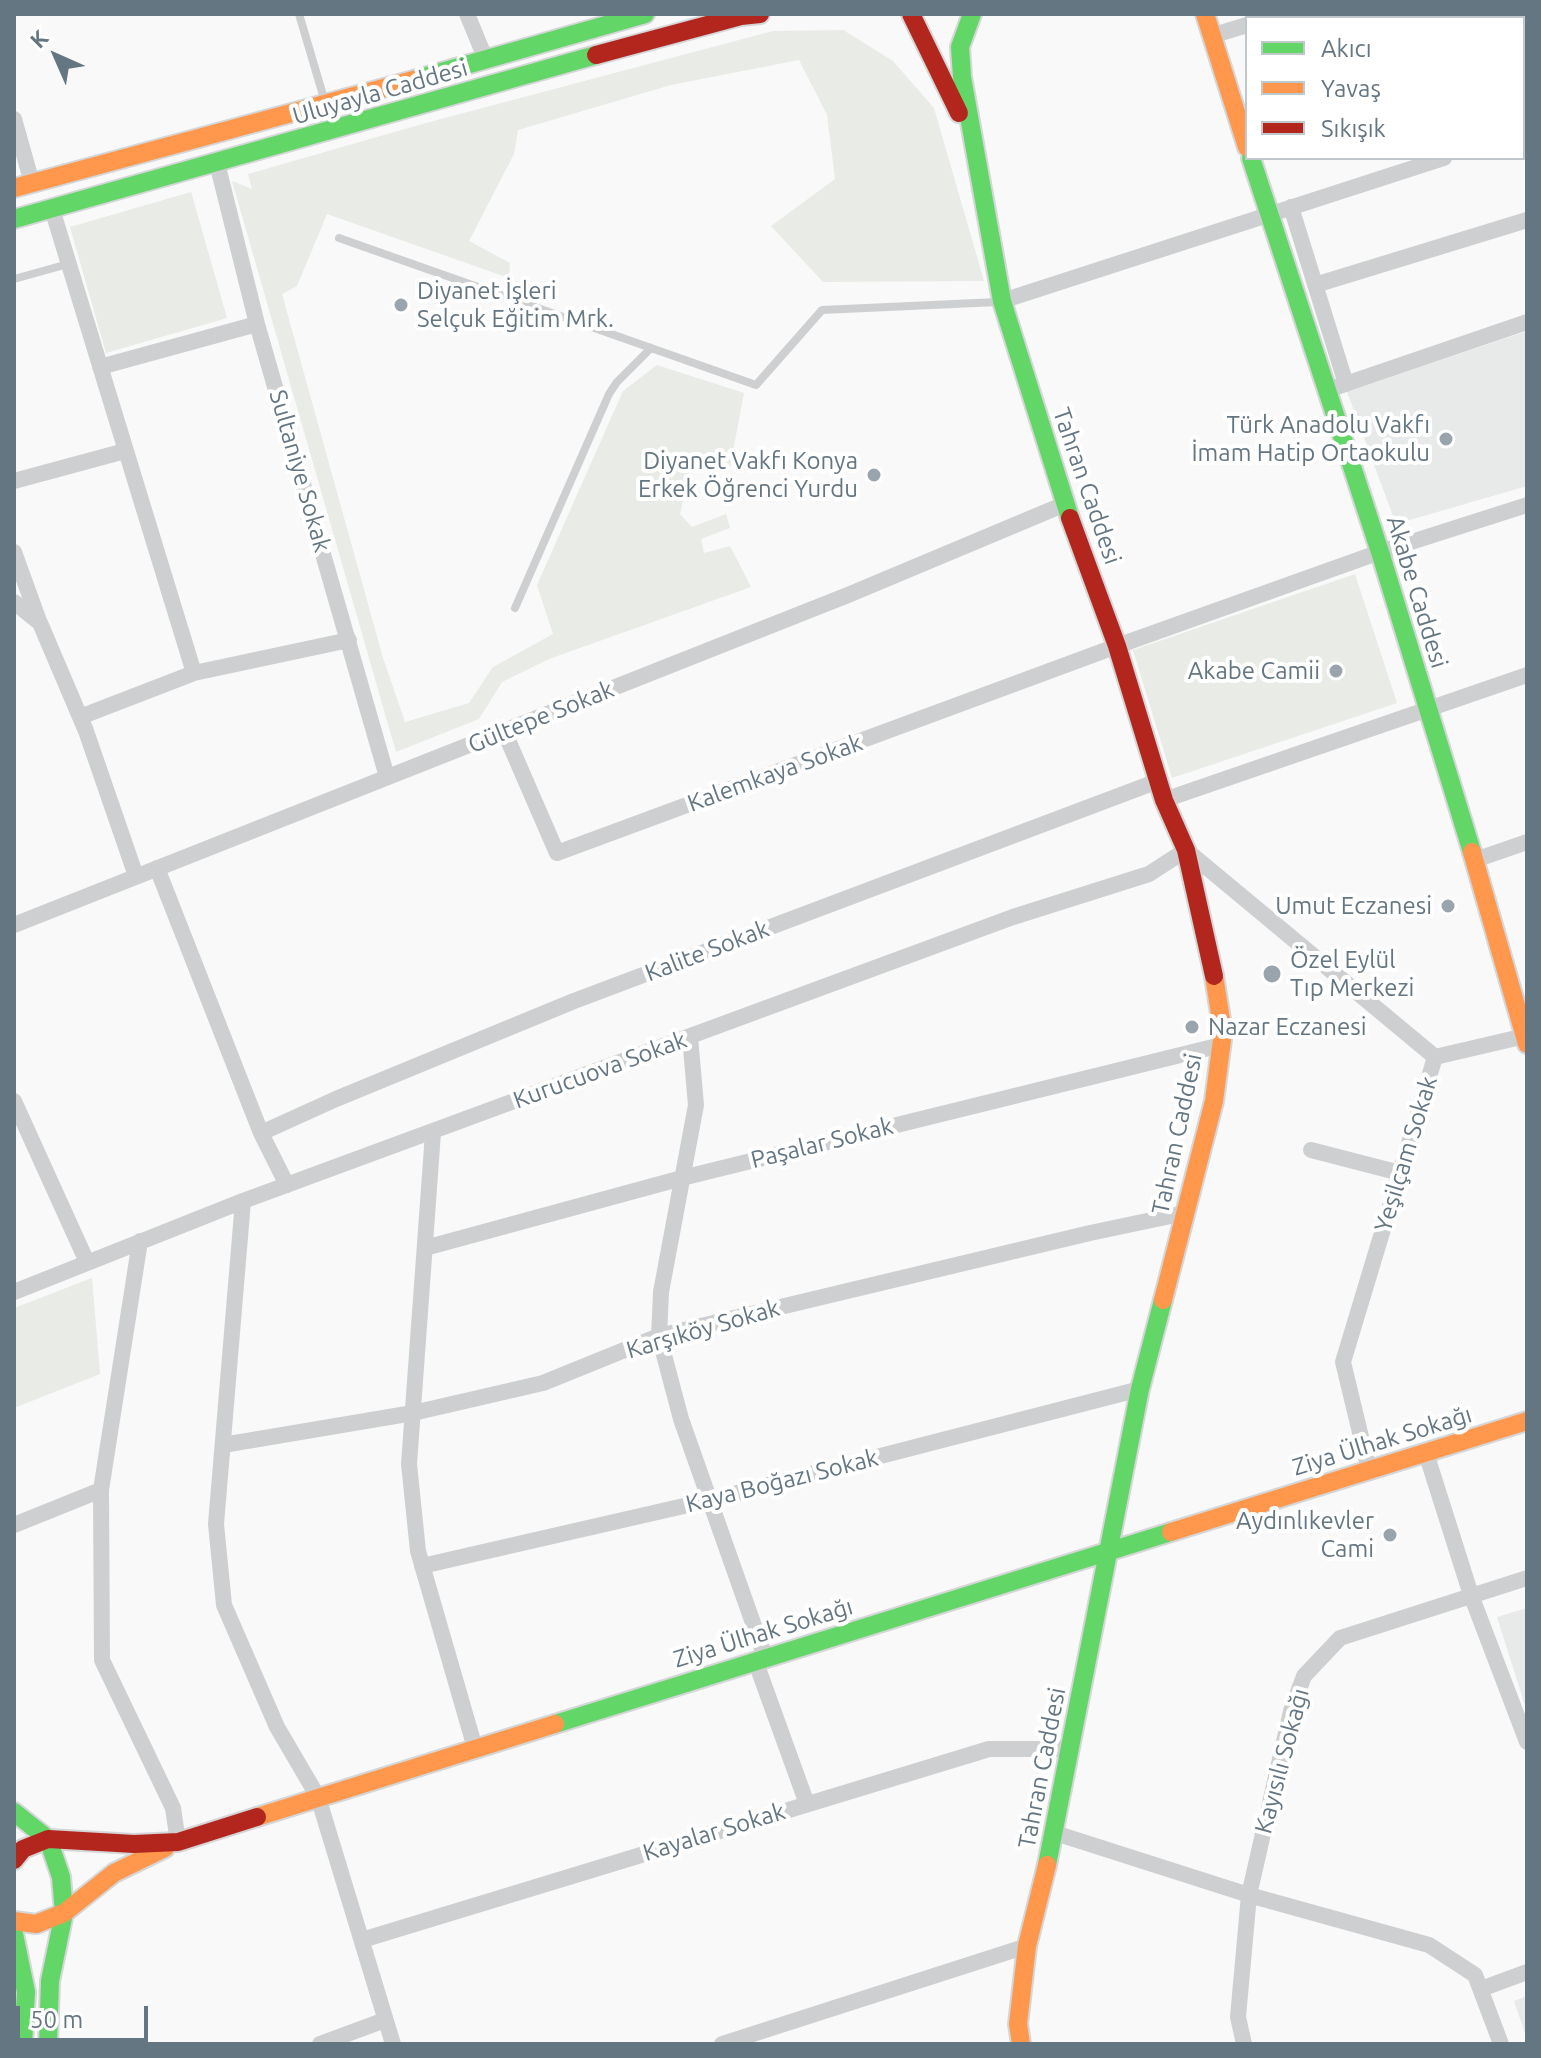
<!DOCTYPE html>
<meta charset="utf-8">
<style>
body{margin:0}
#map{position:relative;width:1541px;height:2058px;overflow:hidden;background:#f9f9f9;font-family:Ubuntu,sans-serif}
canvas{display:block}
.frame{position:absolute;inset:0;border:16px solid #657683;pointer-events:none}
.legend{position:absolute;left:1245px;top:16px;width:280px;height:144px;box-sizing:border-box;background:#fff;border:2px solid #c1c8cd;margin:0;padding:10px 14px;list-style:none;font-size:24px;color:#657683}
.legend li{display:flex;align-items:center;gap:16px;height:40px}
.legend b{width:40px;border:2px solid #c1c8cd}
.north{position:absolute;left:16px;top:16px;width:80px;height:80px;-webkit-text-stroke:6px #fff;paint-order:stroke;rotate:315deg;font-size:22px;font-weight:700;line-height:32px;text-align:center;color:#657683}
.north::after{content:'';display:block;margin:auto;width:28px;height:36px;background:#657683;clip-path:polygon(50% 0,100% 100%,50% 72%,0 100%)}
.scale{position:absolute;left:16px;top:2006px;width:132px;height:36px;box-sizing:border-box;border:4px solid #657683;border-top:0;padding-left:10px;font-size:24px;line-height:28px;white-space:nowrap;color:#657683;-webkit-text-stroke:6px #fff;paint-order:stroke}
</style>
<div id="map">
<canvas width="1541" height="2058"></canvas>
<div class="frame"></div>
<ul class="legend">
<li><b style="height:10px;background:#63d668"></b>Akıcı</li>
<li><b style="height:10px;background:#ff974d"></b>Yavaş</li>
<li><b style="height:10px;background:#b3261e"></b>Sıkışık</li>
</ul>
<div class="north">K</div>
<div class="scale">50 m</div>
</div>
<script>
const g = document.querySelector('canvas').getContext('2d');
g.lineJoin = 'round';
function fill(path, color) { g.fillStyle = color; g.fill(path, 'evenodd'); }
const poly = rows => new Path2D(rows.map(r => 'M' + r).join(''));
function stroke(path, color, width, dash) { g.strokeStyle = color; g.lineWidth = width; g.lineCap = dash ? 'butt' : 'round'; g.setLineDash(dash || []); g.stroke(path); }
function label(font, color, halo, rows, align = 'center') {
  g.font = font + ' Ubuntu,sans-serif'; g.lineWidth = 8; g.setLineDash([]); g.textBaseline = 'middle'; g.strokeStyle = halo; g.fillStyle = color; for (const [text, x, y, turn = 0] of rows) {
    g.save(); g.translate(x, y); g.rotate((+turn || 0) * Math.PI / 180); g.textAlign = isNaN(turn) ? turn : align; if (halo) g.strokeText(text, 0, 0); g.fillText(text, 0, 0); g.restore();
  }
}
fill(poly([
 [1527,331,1527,486,1396,524,1347,392],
 [1527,1608,1527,1712,1497,1617],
 [1527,1996,1527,2039,1514,2001]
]), '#e8e9e9');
fill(poly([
 [843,30,893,61,934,108,984,281,823,282,771,226,835,179,827,115,799,60,671,85,518,130,514,154,469,241,510,263,509,278,327,214,297,286,282,294,383,658,405,722,469,703,493,667,553,634,537,585,623,391,657,365,744,393,729,472,691,464,680,514,692,527,726,514,730,528,701,539,704,553,730,546,751,587,549,659,502,682,479,719,396,752,232,181,252,189,248,174,426,123,773,31],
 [191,192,227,318,106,353,70,227],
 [1355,574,1397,703,1172,778,1133,650],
 [92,1278,100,1374,14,1408,14,1308]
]), '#e8ebe6');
const fast = poly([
 [972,14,960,47,962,77,1002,301,1070,518],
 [417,79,645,14],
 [1251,158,1380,552,1472,852],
 [14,219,596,55],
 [555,1724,1171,1532],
 [14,1812,48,1839,61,1877,64,1913,50,1981,48,2044],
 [1047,1865,1140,1389,1163,1300],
 [14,1934,26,1992,23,2044]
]);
const slow = poly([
 [1205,14,1247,147],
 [14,188,417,79],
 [1472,852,1527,1044],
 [1163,1300,1214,1101,1223,1032,1214,976],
 [1171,1532,1527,1421],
 [257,1817,555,1724],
 [14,1921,36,1924,64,1913,114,1873,165,1848],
 [1021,2044,1018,2024,1027,1946,1047,1865]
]);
const jam = poly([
 [911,14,959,113],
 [596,55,741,16,760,14],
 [1070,518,1117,646,1164,800,1186,850,1214,976],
 [14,1860,23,1849,48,1839,134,1844,178,1842,257,1817]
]);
stroke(fast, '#d5d6d7', 22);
stroke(slow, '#d5d6d7', 22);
stroke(jam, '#d5d6d7', 22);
stroke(poly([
 [299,14,325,102],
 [339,238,756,385,822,310,998,302],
 [14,279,68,264],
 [515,608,609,394,617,382,651,348]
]), '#cecfd0', 8);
stroke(poly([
 [467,14,486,60],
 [1272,18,1286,14],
 [1211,36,1247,25],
 [14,119,32,183],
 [1523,133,1527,132],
 [217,163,257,324,387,777],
 [1291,207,1346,384],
 [52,209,194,673],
 [1315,285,1527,220],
 [1002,301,1444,158],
 [100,367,257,324],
 [1328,390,1527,322],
 [14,481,125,451],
 [14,552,39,621],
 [14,602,40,623,86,731,136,876],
 [80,717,194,673,349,640],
 [504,731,557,853,1117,646,1380,552,1527,505],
 [1164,800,1527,675],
 [1475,860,1527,842],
 [157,868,261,1133,287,1185],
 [14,925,848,595,1065,504],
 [690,1037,696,1105,661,1292,659,1336,681,1419,765,1657],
 [1435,1057,1525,1036],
 [14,1101,87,1262],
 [261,1133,336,1099,574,1001,1158,781],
 [433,1133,409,1464,418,1551,475,1748],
 [1311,1150,1400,1173],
 [243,1201,216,1524,224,1605,277,1727,318,1797,393,2044],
 [140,1241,101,1490,102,1660,173,1808,178,1842],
 [425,1248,682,1178,1221,1045],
 [14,1292,243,1201,1013,917,1149,874,1186,850,1435,1057,1343,1362,1369,1470],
 [223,1445,413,1413,543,1383,659,1336,1090,1233,1185,1213],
 [1426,1453,1471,1595,1527,1742],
 [14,1525,101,1490],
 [422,1566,710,1500,1140,1389],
 [755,1660,807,1804],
 [1055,1833,1249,1895,1429,1945,1475,1975,1501,2044],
 [362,1940,989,1749,1070,1749],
 [1481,1989,1527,1972],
 [320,2044,385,2020],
 [722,2044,1027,1946],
 [1244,2044,1238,2017,1249,1895,1291,1711,1304,1676,1340,1638,1527,1578]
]), '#cecfd0', 16);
stroke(fast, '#63d668', 18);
stroke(slow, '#ff974d', 18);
stroke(jam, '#b3261e', 18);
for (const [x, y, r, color] of [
 [401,305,8,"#99a4ac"],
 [1446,439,8,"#99a4ac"],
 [874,475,8,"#99a4ac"],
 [1336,671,8,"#99a4ac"],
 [1448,906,8,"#99a4ac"],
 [1272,974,10,"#99a4ac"],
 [1192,1027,8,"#99a4ac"],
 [1390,1535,8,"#99a4ac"]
]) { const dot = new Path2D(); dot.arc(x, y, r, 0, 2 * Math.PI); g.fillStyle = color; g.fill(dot); stroke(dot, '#fff', 3); }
label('24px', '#657683', '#fff', [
 ["Uluyayla Caddesi",380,92,-16],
 ["Sultaniye Sokak",300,471,74],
 ["Tahran Caddesi",1087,486,71],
 ["Akabe Caddesi",1417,592,73],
 ["Gültepe Sokak",541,717,-22],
 ["Kalemkaya Sokak",775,773,-20],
 ["Kalite Sokak",707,951,-21],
 ["Kurucuova Sokak",600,1070,-20],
 ["Tahran Caddesi",1177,1134,-78],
 ["Paşalar Sokak",822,1143,-14],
 ["Yeşilçam Sokak",1406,1154,-73],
 ["Karşıköy Sokak",703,1329,-16],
 ["Ziya Ülhak Sokağı",1382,1441,-17],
 ["Kaya Boğazı Sokak",782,1481,-14],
 ["Ziya Ülhak Sokağı",763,1633,-17],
 ["Kayısılı Sokağı",1282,1761,-75],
 ["Tahran Caddesi",1042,1768,-79],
 ["Kayalar Sokak",714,1832,-17]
]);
label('24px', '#657683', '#fff', [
 ["Diyanet İşleri",417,291,"left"],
 ["Selçuk Eğitim Mrk.",417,319,"left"],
 ["Türk Anadolu Vakfı",1430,425],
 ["İmam Hatip Ortaokulu",1430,453],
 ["Diyanet Vakfı Konya",858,461],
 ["Erkek Öğrenci Yurdu",858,489],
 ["Akabe Camii",1320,671],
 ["Umut Eczanesi",1432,906],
 ["Özel Eylül",1290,960,"left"],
 ["Tıp Merkezi",1290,988,"left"],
 ["Nazar Eczanesi",1208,1027,"left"],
 ["Aydınlıkevler",1374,1521],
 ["Cami",1374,1549]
], 'right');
</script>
